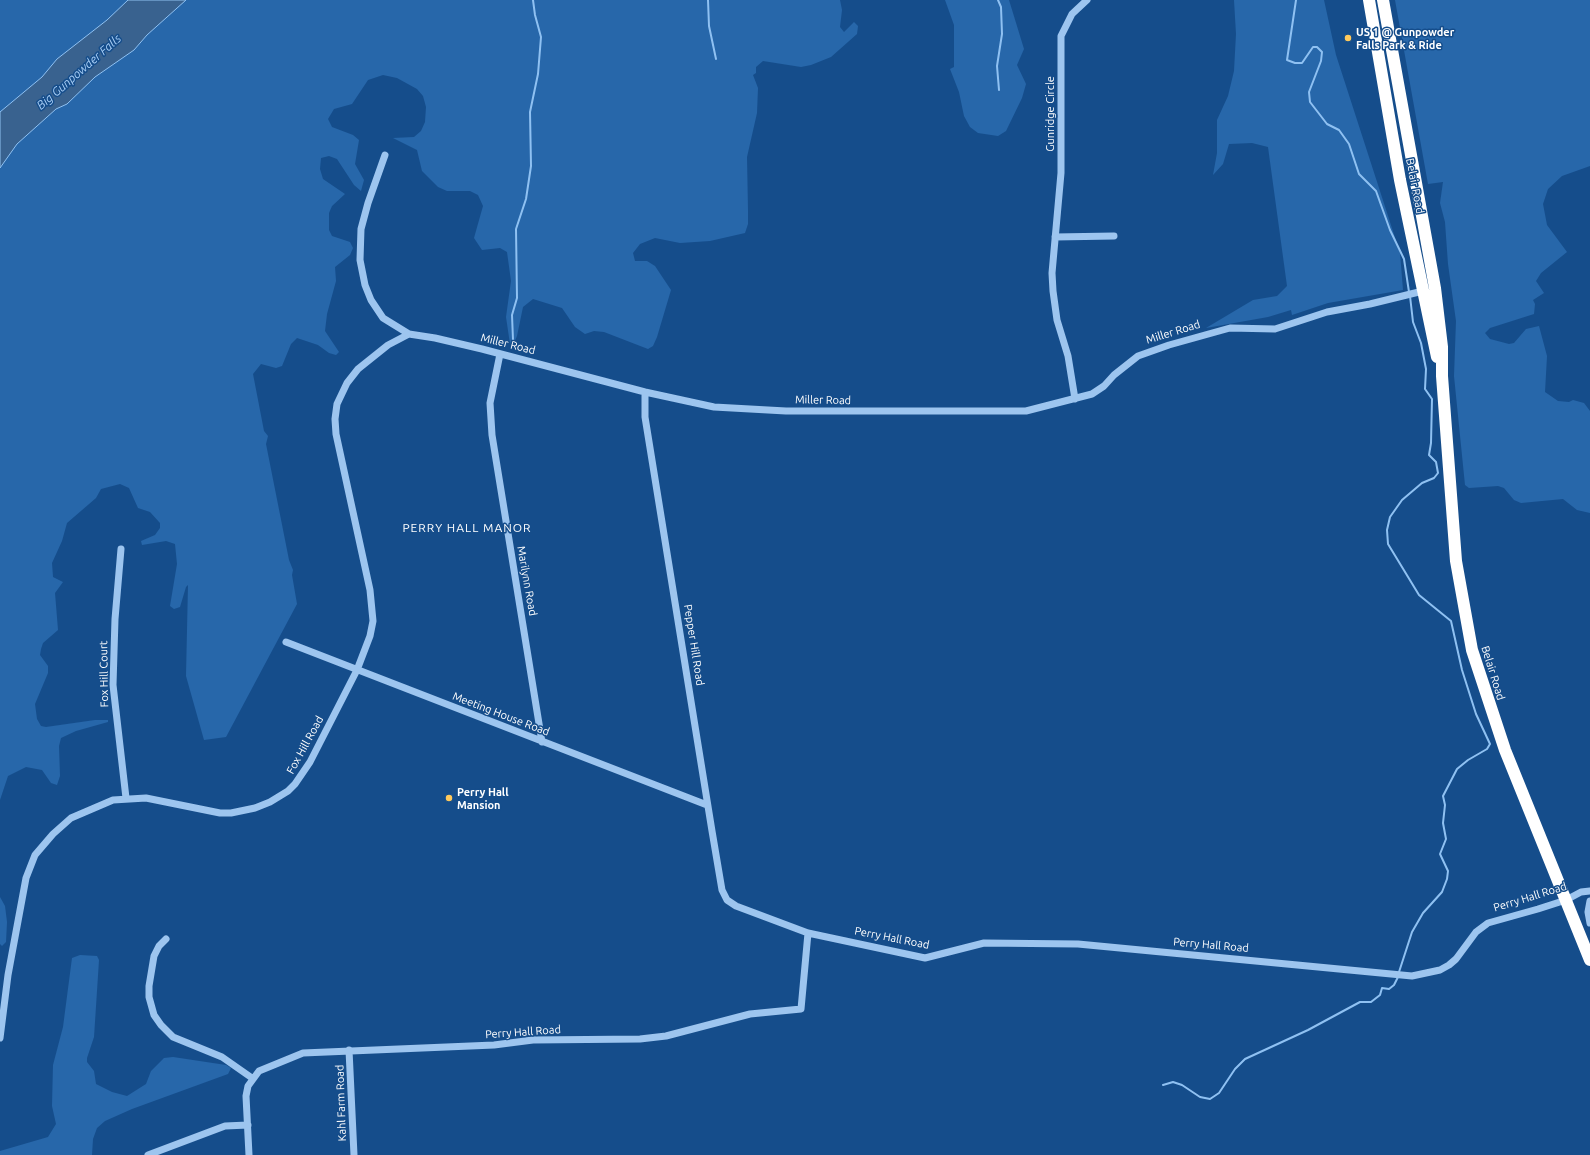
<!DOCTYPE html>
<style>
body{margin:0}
canvas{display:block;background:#154d8b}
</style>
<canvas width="1590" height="1155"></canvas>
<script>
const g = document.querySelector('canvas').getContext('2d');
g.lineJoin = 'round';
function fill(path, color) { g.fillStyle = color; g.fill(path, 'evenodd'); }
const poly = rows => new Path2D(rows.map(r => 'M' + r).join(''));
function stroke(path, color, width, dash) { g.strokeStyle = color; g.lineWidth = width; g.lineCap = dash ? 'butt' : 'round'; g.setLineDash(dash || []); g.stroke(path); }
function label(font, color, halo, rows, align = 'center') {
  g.font = font + ' Ubuntu,sans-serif'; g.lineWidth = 3; g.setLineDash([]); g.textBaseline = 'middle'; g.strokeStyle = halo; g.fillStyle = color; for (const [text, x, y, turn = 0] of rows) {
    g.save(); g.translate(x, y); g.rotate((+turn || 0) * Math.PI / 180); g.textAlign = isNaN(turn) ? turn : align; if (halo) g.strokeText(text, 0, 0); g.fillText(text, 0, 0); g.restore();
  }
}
fill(poly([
 [0,0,840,0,842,10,840,27,844,32,854,22,858,26,857,34,831,57,811,65,801,67,763,61,756,67,756,73,753,75,758,88,757,113,747,157,748,211,748,224,745,233,710,241,680,243,655,238,640,244,633,253,635,261,647,261,655,266,671,290,657,337,653,346,648,349,604,332,594,331,585,334,575,327,562,308,533,299,523,307,517,336,514,343,510,344,506,317,511,281,507,252,500,248,482,250,474,238,483,206,478,195,470,191,447,191,438,187,422,171,417,150,393,138,414,137,421,131,425,122,426,107,423,96,417,89,397,78,383,75,368,80,352,104,334,109,328,119,332,127,353,135,359,140,355,164,364,180,361,191,354,185,337,159,329,156,321,158,320,169,323,179,345,194,332,206,329,213,329,230,332,236,350,242,353,248,350,255,335,267,336,281,327,314,325,331,339,352,336,355,329,353,318,345,297,338,291,344,282,366,276,368,261,364,253,374,264,431,268,436,266,444,289,560,293,570,292,575,297,604,226,737,204,740,186,676,188,585,186,587,180,607,174,609,170,606,177,564,175,544,166,541,142,545,141,541,155,535,160,528,160,523,150,512,138,508,129,488,120,484,101,489,96,498,67,523,62,541,52,563,53,577,63,582,55,593,58,630,43,643,41,649,40,655,48,666,48,673,35,704,37,719,41,726,46,727,95,720,108,720,108,722,76,731,61,738,59,746,60,776,57,785,51,783,42,770,26,767,8,776,0,800],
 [945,0,1009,0,1024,49,1017,65,1026,84,1022,98,1006,131,998,136,978,133,970,127,964,116,959,92,950,69,954,67,954,25],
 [1234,0,1324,0,1336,55,1400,253,1403,290,1328,303,1292,315,1291,310,1268,317,1206,328,1253,300,1277,296,1287,286,1268,147,1252,143,1229,144,1223,164,1213,175,1217,153,1217,120,1228,96,1234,71,1236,34],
 [1395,0,1590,0,1590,166,1562,176,1548,189,1543,204,1547,225,1567,252,1541,273,1536,281,1544,293,1533,300,1535,304,1534,314,1490,328,1485,333,1490,339,1509,344,1514,343,1526,329,1539,326,1547,356,1545,392,1558,401,1569,402,1573,400,1584,403,1590,411,1590,513,1577,510,1563,499,1521,503,1514,500,1504,488,1498,486,1469,488,1465,485,1454,376,1456,321,1448,264,1445,222,1440,203,1443,182,1428,184],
 [0,897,5,906,7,922,6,942,2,946,0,944],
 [80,955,97,956,99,960,94,1037,87,1058,87,1062,94,1071,96,1084,112,1092,127,1096,146,1084,151,1071,164,1058,173,1057,226,1065,231,1068,228,1074,132,1109,105,1121,97,1128,93,1139,92,1155,0,1155,0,1151,48,1137,56,1124,52,1106,53,1065,63,1027,72,958]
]), '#2767aa');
const water = poly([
 [128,0,186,0,147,35,134,50,95,77,67,104,56,109,17,144,0,168,0,112,42,77,57,59,107,20,128,0]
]);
fill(water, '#39628f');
stroke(water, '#8fc1f2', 1);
stroke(poly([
 [708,0,709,26,716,59],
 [998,0,1001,7,1002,34,997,66,999,90],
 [1296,0,1287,60,1295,63,1302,63,1313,47,1317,47,1322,52,1321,61,1309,92,1310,102,1327,124,1339,130,1349,144,1359,174,1376,191,1390,230,1404,259,1409,292],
 [513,340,512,315,517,298,516,229,526,199,531,166,530,112,538,74,541,37,535,15,533,0],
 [1399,972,1412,932,1423,913,1442,892,1447,879,1448,871,1440,854,1446,839,1443,823,1445,805,1443,796,1457,769,1468,760,1487,749,1490,744,1476,714,1462,670,1451,621,1419,595,1388,544,1387,530,1390,517,1402,500,1422,483,1434,478,1438,473,1436,462,1429,455,1431,443,1432,399,1425,389,1426,369,1421,343,1413,322,1410,296],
 [1163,1085,1173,1082,1182,1085,1200,1097,1210,1099,1219,1093,1235,1069,1245,1059,1308,1030,1360,1002,1371,1002,1380,995,1382,988,1389,989,1394,985,1398,977]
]), '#8fc1f2', 2);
stroke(poly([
 [385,155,368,203,361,229,360,260,365,285,371,300,383,318,409,334,435,338,482,349,645,392,714,407,786,411,1026,411,1092,394,1104,386,1114,375,1138,356,1169,345,1230,328,1275,329,1327,312,1370,304,1423,291],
 [1055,237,1114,236],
 [500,354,490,403,492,435,542,742],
 [645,392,645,417,712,831,722,890,727,900,736,906,808,933,925,958,984,943,1078,944,1412,976,1440,970,1449,965,1456,959,1476,932,1488,923,1538,909,1566,900,1581,892,1590,891],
 [1075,399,1068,356,1057,320,1053,291,1052,273,1061,173,1061,36,1072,14,1087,0],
 [121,549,115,619,113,685,126,798],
 [286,642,707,805],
 [1590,901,1588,912,1590,923],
 [166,939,159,946,154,956,149,986,149,997,154,1015,161,1025,173,1037,222,1057,252,1078],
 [0,1038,8,975,26,878,35,855,53,834,71,818,113,800,146,798,220,813,231,813,255,808,270,802,288,791,295,784,310,762,357,670,370,636,373,621,370,590,336,434,335,419,337,404,347,383,358,369,388,345,409,334],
 [349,1050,354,1155],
 [148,1155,225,1126,248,1125],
 [249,1155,246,1096,248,1086,259,1071,303,1053,494,1045,533,1040,640,1039,666,1036,750,1014,801,1009,808,933]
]), '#9dc5ef', 7);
stroke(poly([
 [1369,0,1400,180,1437,357],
 [1383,0,1435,288,1442,347,1442,376,1456,561,1472,650,1505,750,1590,960]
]), '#fff', 12);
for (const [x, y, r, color] of [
 [1348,38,4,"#ffca5c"],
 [449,798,4,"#ffca5c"]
]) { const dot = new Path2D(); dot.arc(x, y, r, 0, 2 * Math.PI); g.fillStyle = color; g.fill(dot); stroke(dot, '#154d8b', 1.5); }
label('bold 11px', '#fff', '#154d8b', [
 ["US 1 @ Gunpowder",1356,32],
 ["Falls Park & Ride",1356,45],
 ["Perry Hall",457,792],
 ["Mansion",457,805]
], 'left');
label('11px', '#fff', '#154d8b', [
 ["Gunridge Circle",1050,114,-90],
 ["Belair Road",1415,186,79],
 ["Miller Road",1173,332,-17],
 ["Miller Road",508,344,14],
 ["Miller Road",823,400,1],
 ["Marilynn Road",527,581,80],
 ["Pepper Hill Road",694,645,81],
 ["Belair Road",1493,673,73],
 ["Fox Hill Court",104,674,-91],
 ["Meeting House Road",501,714,21],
 ["Fox Hill Road",305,745,-61],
 ["Perry Hall Road",1530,897,-17],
 ["Perry Hall Road",892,938,11],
 ["Perry Hall Road",1211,945,5],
 ["Perry Hall Road",523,1032,-4],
 ["Kahl Farm Road",341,1103,-92]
]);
label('italic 12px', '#a9cff7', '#154d8b', [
 ["Big Gunpowder Falls",79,72,-41]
]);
g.letterSpacing = '1px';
label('12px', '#fff', '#154d8b', [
 ["PERRY HALL MANOR",467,528]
]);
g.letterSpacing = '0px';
</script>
